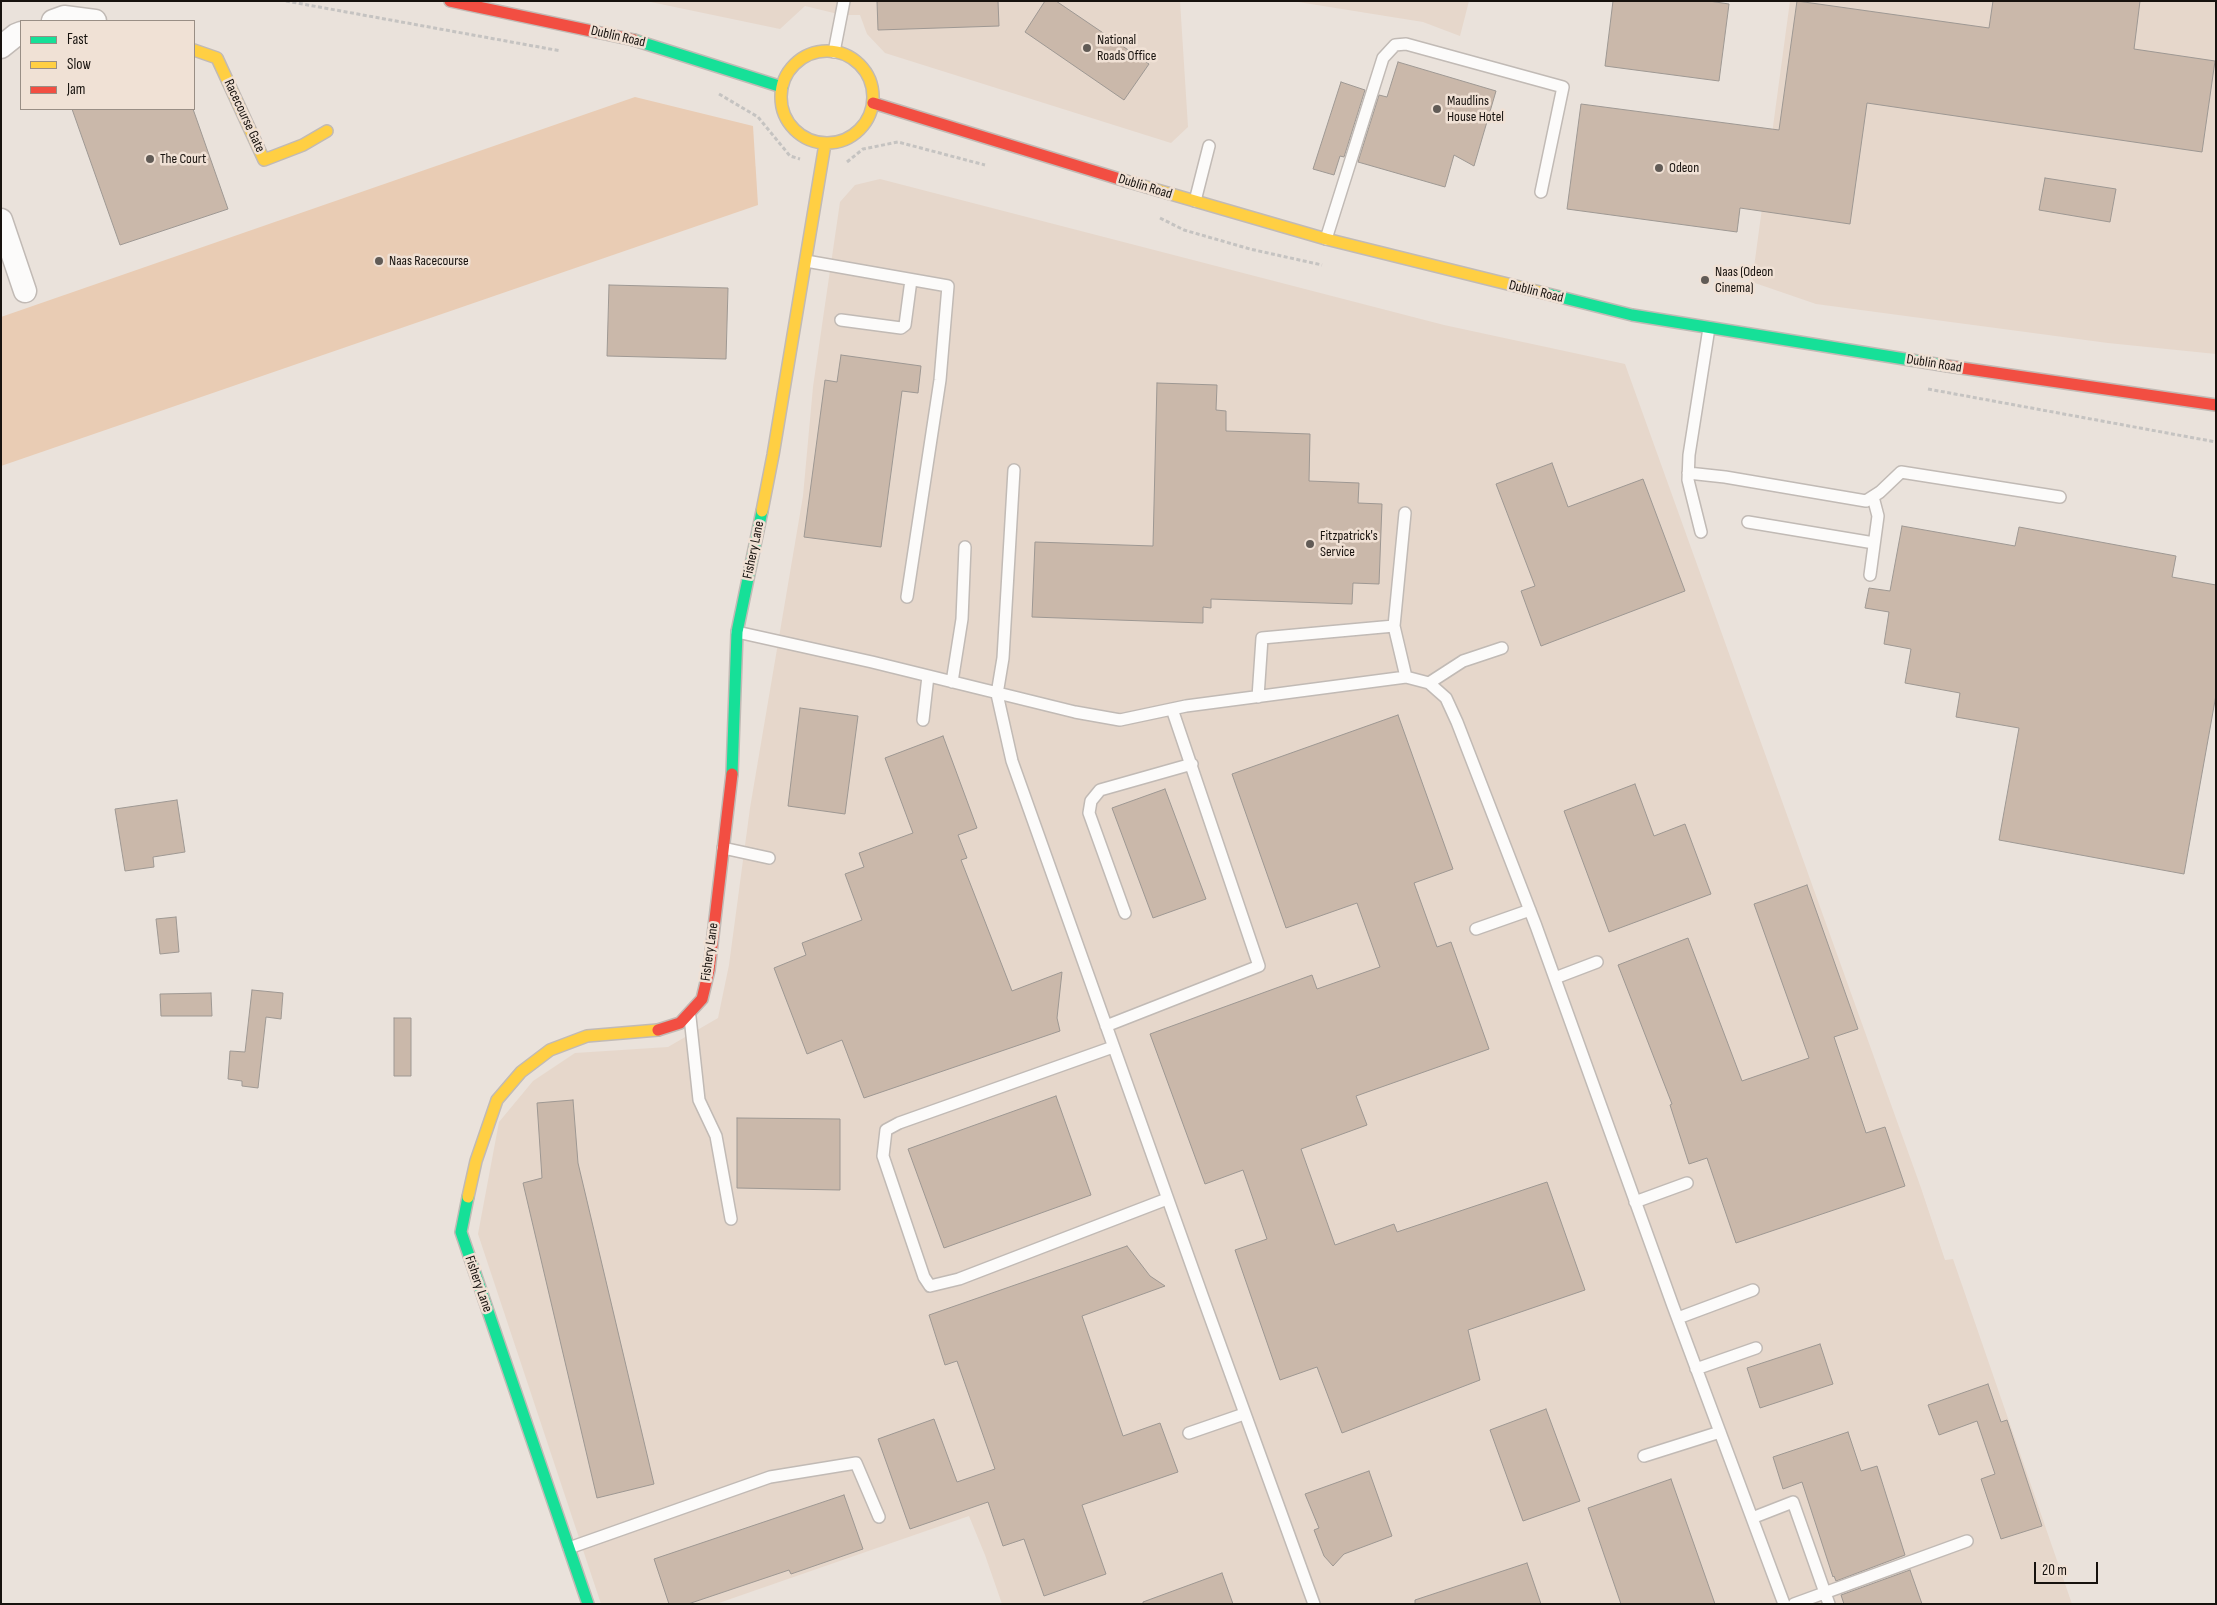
<!DOCTYPE html>
<style>
body{margin:0}
#map{position:relative;width:2217px;height:1605px;overflow:hidden;background:#eae2db;font-family:"Sofia Sans Condensed",sans-serif}
canvas{display:block}
.frame{position:absolute;inset:0;border:2px solid #17120e;pointer-events:none}
.legend{position:absolute;left:20px;top:20px;width:175px;height:90px;box-sizing:border-box;background:#f0e1d5;border:1px solid #998e85;margin:0;padding:6px 9px;list-style:none;font-size:15px;color:#17120e}
.legend li{display:flex;align-items:center;gap:10px;height:25px}
.legend b{width:25px;border:1px solid #998e85}
.scale{position:absolute;left:2034px;top:1562px;width:64px;height:22px;box-sizing:border-box;border:2px solid #17120e;border-top:0;padding-left:6px;font-size:15px;line-height:18px;white-space:nowrap;color:#17120e;-webkit-text-stroke:4px #f0e1d5;paint-order:stroke}
</style>
<div id="map">
<canvas width="2217" height="1605"></canvas>
<div class="frame"></div>
<ul class="legend">
<li><b style="height:6px;background:#16e098"></b>Fast</li>
<li><b style="height:6px;background:#ffcf43"></b>Slow</li>
<li><b style="height:6px;background:#f24e42"></b>Jam</li>
</ul>
<div class="scale">20 m</div>
</div>
<script>
const g = document.querySelector('canvas').getContext('2d');
g.lineJoin = 'round';
function fill(path, color) { g.fillStyle = color; g.fill(path, 'evenodd'); }
const poly = rows => new Path2D(rows.map(r => 'M' + r).join(''));
function stroke(path, color, width, dash) { g.strokeStyle = color; g.lineWidth = width; g.lineCap = dash ? 'butt' : 'round'; g.setLineDash(dash || []); g.stroke(path); }
function label(font, color, halo, rows, align = 'center') {
  g.font = font + ' "Sofia Sans Condensed",sans-serif'; g.lineWidth = 5; g.setLineDash([]); g.textBaseline = 'middle'; g.strokeStyle = halo; g.fillStyle = color; for (const [text, x, y, turn = 0] of rows) {
    g.save(); g.translate(x, y); g.rotate((+turn || 0) * Math.PI / 180); g.textAlign = isNaN(turn) ? turn : align; if (halo) g.strokeText(text, 0, 0); g.fillText(text, 0, 0); g.restore();
  }
}
fill(poly([
 [646,1,1180,1,1188,127,1171,143,885,53,867,34,860,15,842,15,805,6,780,29],
 [1292,1,1469,1,1460,36,1423,22],
 [1790,1,2216,1,2216,354,2108,343,1816,304,1752,282],
 [880,179,1444,325,1625,364,1921,1188,1945,1260,1953,1259,2072,1604,1002,1604,985,1555,969,1516,716,1604,601,1604,478,1234,499,1122,533,1081,575,1053,668,1047,718,1018,729,965,750,808,803,496,813,387,840,202,855,185]
]), '#e6d7cb');
fill(poly([
 [635,97,753,126,758,205,1,466,1,317]
]), '#e9ccb4');
const building = poly([
 [877,1,998,1,999,26,878,30,877,1],
 [1045,1,1056,1,1149,64,1124,100,1025,32,1045,1],
 [1613,1,1709,1,1729,4,1719,81,1605,66,1613,1],
 [1797,1,1989,28,1993,1,2140,1,2134,49,2215,61,2202,152,1867,103,1850,224,1740,208,1737,232,1567,209,1581,104,1779,130,1797,1],
 [1398,62,1496,91,1474,166,1454,155,1445,187,1358,162,1379,95,1387,97,1398,62],
 [1341,82,1365,90,1344,157,1340,156,1334,175,1313,169,1341,82],
 [72,109,193,109,228,209,120,245,72,109],
 [2045,178,2116,189,2110,222,2039,210,2045,178],
 [609,285,728,288,726,359,607,356,609,285],
 [841,355,921,366,918,393,902,391,881,547,804,537,825,380,837,382,841,355],
 [1157,383,1217,385,1216,410,1226,411,1226,431,1310,434,1309,481,1359,483,1358,503,1382,504,1379,584,1353,583,1352,604,1211,599,1211,608,1203,607,1203,623,1032,617,1035,542,1153,546,1157,383],
 [1552,463,1568,507,1643,479,1685,591,1541,646,1521,591,1535,586,1496,484,1552,463],
 [1902,526,2015,546,2019,527,2176,556,2172,577,2216,585,2216,695,2184,874,1999,840,2019,728,1956,717,1960,693,1905,683,1911,649,1884,644,1889,612,1865,608,1869,588,1890,591,1902,526],
 [800,708,858,716,845,814,788,806,800,708],
 [1398,715,1453,869,1414,883,1437,947,1451,942,1489,1049,1356,1096,1367,1125,1301,1149,1335,1245,1394,1224,1397,1232,1547,1182,1585,1290,1468,1330,1480,1380,1342,1433,1317,1367,1280,1380,1235,1250,1267,1239,1243,1170,1205,1184,1150,1034,1312,975,1317,989,1380,967,1357,903,1286,928,1232,774,1398,715],
 [943,736,977,828,958,835,967,858,961,860,1012,991,1062,972,1057,1018,1060,1031,864,1098,842,1040,807,1054,774,968,806,955,802,943,862,920,845,874,864,867,859,853,913,833,885,758,943,736],
 [1635,784,1654,836,1685,824,1711,894,1609,932,1564,811,1635,784],
 [1165,789,1206,899,1153,918,1112,808,1165,789],
 [177,800,185,852,153,857,154,867,125,871,115,809,177,800],
 [1807,885,1858,1029,1834,1037,1866,1133,1885,1127,1905,1186,1736,1243,1707,1158,1689,1164,1670,1105,1672,1104,1618,965,1688,938,1742,1081,1809,1058,1754,904,1807,885],
 [176,917,179,952,160,954,156,919,176,917],
 [252,990,283,993,281,1019,266,1017,258,1088,242,1086,242,1081,228,1079,230,1051,245,1052,252,990],
 [211,993,212,1016,161,1016,160,994,211,993],
 [394,1018,411,1018,411,1076,394,1076,394,1018],
 [1056,1096,1091,1195,944,1248,908,1149,1056,1096],
 [573,1100,578,1163,654,1484,597,1498,523,1183,542,1178,537,1103,573,1100],
 [737,1118,840,1119,840,1190,737,1188,737,1118],
 [1127,1246,1150,1276,1165,1286,1082,1316,1123,1436,1160,1423,1178,1472,1082,1505,1106,1574,1044,1596,1024,1539,1003,1546,988,1502,910,1529,878,1439,934,1419,957,1482,995,1469,957,1361,945,1365,929,1315,1127,1246],
 [1820,1344,1833,1384,1760,1408,1747,1368,1820,1344],
 [1988,1384,2001,1422,2007,1420,2042,1526,2001,1539,1981,1479,1995,1474,1977,1421,1939,1435,1928,1405,1988,1384],
 [1546,1409,1580,1501,1523,1521,1490,1430,1546,1409],
 [1848,1432,1861,1471,1877,1466,1905,1555,1836,1581,1834,1576,1833,1577,1802,1482,1783,1489,1773,1457,1848,1432],
 [1369,1471,1392,1536,1344,1554,1333,1566,1324,1556,1314,1530,1319,1528,1305,1494,1369,1471],
 [1671,1479,1715,1604,1621,1604,1588,1508,1671,1479],
 [844,1495,863,1549,791,1574,789,1570,688,1604,669,1604,654,1559,844,1495],
 [1527,1563,1541,1604,1415,1604,1415,1600,1527,1563],
 [1910,1570,1922,1604,1844,1604,1841,1595,1910,1570],
 [1222,1573,1233,1604,1143,1604,1143,1602,1222,1573]
]);
fill(building, '#cab8aa');
stroke(building, '#9e9893', 1);
const lane = poly([
 [834,52,844,1],
 [1195,201,1209,146],
 [1326,239,1383,58,1395,45,1406,44,1563,87,1541,192],
 [806,261,948,286,940,380,907,597],
 [841,320,901,328,905,325,911,280],
 [1014,470,1003,658,997,694,1012,761,1202,1295,1314,1604],
 [1688,473,1725,477,1866,501,1880,492,1901,472,2060,497],
 [1748,522,1874,543],
 [1701,532,1688,480,1689,455,1709,328],
 [1870,575,1878,516,1873,497],
 [1394,626,1405,513],
 [737,632,872,662,1075,712,1120,720,1186,706,1406,677,1429,683,1446,698,1457,722,1536,926,1673,1306,1784,1604],
 [952,682,962,619,965,547],
 [1429,683,1463,661,1502,648],
 [1258,697,1262,638,1394,626,1406,677],
 [923,720,928,676],
 [723,848,769,858],
 [1125,913,1089,813,1091,801,1100,790,1192,764],
 [1476,929,1530,910],
 [1555,978,1597,962],
 [690,1017,699,1100,716,1136,731,1219],
 [1106,1026,1259,966,1172,709],
 [1113,1047,899,1123,886,1130,883,1156,924,1277,930,1286,959,1279,1167,1199],
 [1635,1202,1687,1183],
 [1678,1318,1753,1290],
 [1696,1369,1756,1348],
 [1189,1433,1244,1414],
 [1644,1456,1720,1432],
 [1752,1518,1793,1502,1829,1604],
 [569,1548,770,1477,856,1463,879,1517],
 [1794,1604,1967,1541]
]);
const street = poly([
 [53,21,64,17,95,21],
 [1,47,16,35,21,33],
 [1,220,25,291]
]);
const fast = poly([
 [634,40,782,87],
 [1544,293,1632,315,1948,366],
 [732,774,737,632,762,511],
 [468,1197,461,1232,588,1604]
]);
const slow = poly([
 [194,50,217,58,264,160,303,145,327,131],
 '781 97a46 46 0 1 1 92 0a46 46 0 1 1-92 0Z',
 [1126,181,1326,239,1544,293],
 [762,511,773,455,825,144],
 [468,1197,476,1161,497,1100,521,1072,550,1050,587,1036,658,1030]
]);
const jam = poly([
 [450,1,634,40],
 [873,103,1126,181],
 [1948,366,2216,405],
 [658,1030,680,1023,702,999,709,970,732,774]
]);
stroke(lane, '#c1bab5', 14);
stroke(street, '#c1bab5', 25);
stroke(fast, '#c1bab5', 14);
stroke(slow, '#c1bab5', 14);
stroke(jam, '#c1bab5', 14);
stroke(poly([
 [286,1,561,51],
 [719,94,758,117,790,156,800,159],
 [847,162,863,149,898,142,985,165],
 [1160,218,1184,230,1250,249,1322,265],
 [1928,389,2216,442]
]), '#c5c3c1', 3, [4, 2.5]);
stroke(lane, '#fcfbfa', 11);
stroke(street, '#fcfbfa', 22);
stroke(fast, '#16e098', 11);
stroke(slow, '#ffcf43', 11);
stroke(jam, '#f24e42', 11);
for (const [x, y, r, color] of [
 [1087,48,5,"#615b56"],
 [1437,109,5,"#615b56"],
 [150,159,5,"#615b56"],
 [1659,168,5,"#615b56"],
 [379,261,5,"#615b56"],
 [1705,280,5,"#615b56"],
 [1310,544,5,"#615b56"]
]) { const dot = new Path2D(); dot.arc(x, y, r, 0, 2 * Math.PI); g.fillStyle = color; g.fill(dot); stroke(dot, '#f0e1d5', 2); }
label('14px', '#17120e', '#f0e1d5', [
 ["Dublin Road",618,37,13],
 ["Racecourse Gate",244,116,65],
 ["Dublin Road",1145,187,17],
 ["Dublin Road",1536,292,14],
 ["Dublin Road",1934,364,9],
 ["Fishery Lane",754,550,-78],
 ["Fishery Lane",710,952,-82],
 ["Fishery Lane",478,1284,71]
]);
label('14px', '#17120e', '#f0e1d5', [
 ["National",1097,40],
 ["Roads Office",1097,56],
 ["Maudlins",1447,101],
 ["House Hotel",1447,117],
 ["The Court",160,159],
 ["Odeon",1669,168],
 ["Naas Racecourse",389,261],
 ["Naas (Odeon",1715,272],
 ["Cinema)",1715,288],
 ["Fitzpatrick's",1320,536],
 ["Service",1320,552]
], 'left');
</script>
